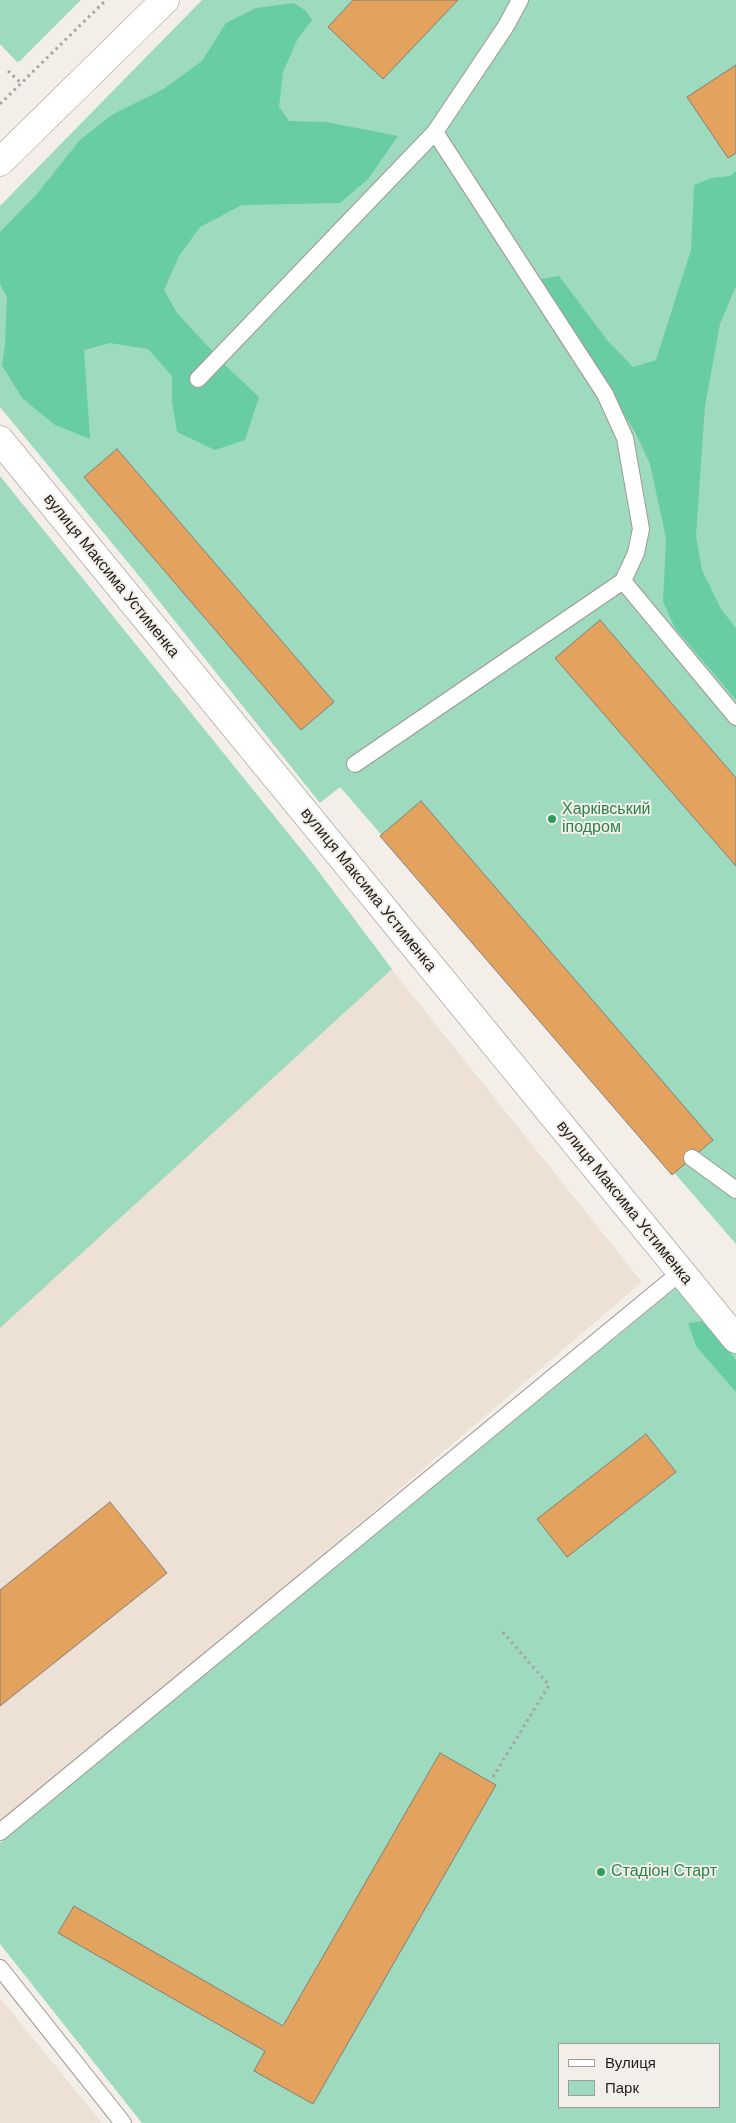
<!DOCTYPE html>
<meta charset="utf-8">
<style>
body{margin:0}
#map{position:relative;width:736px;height:2123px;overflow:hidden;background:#f4eee9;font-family:"DM Sans",sans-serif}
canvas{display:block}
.legend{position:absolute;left:558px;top:2043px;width:162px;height:65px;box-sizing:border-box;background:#f4eee9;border:1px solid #9f9b97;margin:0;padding:6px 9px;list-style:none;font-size:15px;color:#201e1c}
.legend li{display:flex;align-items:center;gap:10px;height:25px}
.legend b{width:25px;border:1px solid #9f9b97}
</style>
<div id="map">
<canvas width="736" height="2123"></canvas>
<ul class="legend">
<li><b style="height:6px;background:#fff"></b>Вулиця</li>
<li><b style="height:14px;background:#9edbbe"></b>Парк</li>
</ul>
</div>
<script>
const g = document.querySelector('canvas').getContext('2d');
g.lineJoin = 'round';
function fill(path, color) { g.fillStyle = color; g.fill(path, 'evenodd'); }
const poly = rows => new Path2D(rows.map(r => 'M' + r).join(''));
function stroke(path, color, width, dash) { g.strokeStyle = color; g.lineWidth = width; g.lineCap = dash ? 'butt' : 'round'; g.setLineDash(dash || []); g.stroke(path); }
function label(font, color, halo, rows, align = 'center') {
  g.font = font + ' "DM Sans",sans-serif'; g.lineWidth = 4; g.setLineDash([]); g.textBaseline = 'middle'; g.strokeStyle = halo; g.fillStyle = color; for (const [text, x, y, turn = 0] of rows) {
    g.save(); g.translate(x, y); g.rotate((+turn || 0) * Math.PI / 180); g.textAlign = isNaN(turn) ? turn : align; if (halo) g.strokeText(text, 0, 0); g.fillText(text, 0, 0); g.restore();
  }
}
fill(poly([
 [321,881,642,1282,0,1831,0,1163],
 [0,1998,102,2123,0,2123]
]), '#ede1d6');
fill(poly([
 [0,0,81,0,20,61,17,62,0,44],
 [202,0,736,0,736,1244,340,787,320,803,135,571,0,407,0,206],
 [0,476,313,864,392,969,0,1328],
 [682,1283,736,1350,736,2123,142,2123,0,1944,0,1843],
 [560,2044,720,2044,720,2107,560,2107]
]), '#9edbbe');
fill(poly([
 [294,3,306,11,312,20,298,38,283,72,279,107,289,121,326,122,398,136,368,179,340,203,242,205,200,227,179,256,164,290,177,313,225,365,259,397,245,440,215,450,177,432,172,402,172,376,148,349,110,343,84,350,90,439,55,425,22,398,2,365,5,345,7,297,0,284,0,232,36,195,80,140,113,114,162,90,202,61,226,23,256,8],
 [736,171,736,286,720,324,705,406,696,536,702,570,721,609,736,628,736,700,675,628,663,602,666,538,650,464,635,432,541,279,559,276,607,340,633,367,656,360,691,250,694,185,711,178,730,176],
 [705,1321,736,1360,736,1392,696,1346,688,1323]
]), '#68cda2');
const building = poly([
 [353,0,458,0,383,79,328,27,353,0],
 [736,65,736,153,728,158,687,97,736,65],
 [117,449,334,702,301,730,84,477,117,449],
 [600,620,736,778,736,866,555,658,600,620],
 [421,801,713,1140,672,1175,380,836,421,801],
 [646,1434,676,1472,567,1557,537,1519,646,1434],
 [110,1502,167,1573,0,1706,0,1590,110,1502],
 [440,1753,496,1785,313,2104,254,2071,265,2051,58,1933,74,1906,283,2026,440,1753]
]);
fill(building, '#e3a35e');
stroke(building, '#837e79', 1);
const service = poly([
 [198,379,435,132,506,26,520,0],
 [623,581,736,717],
 [355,764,623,581,636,553,641,529,625,438,605,394,435,132],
 [692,1158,736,1190],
 [0,1832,681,1272],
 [0,1968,123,2123]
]);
const minor = poly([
 [0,440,736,1339]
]);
const tertiary = poly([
 [0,162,165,0]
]);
stroke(service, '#9d9893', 18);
stroke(minor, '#9d9893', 29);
stroke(tertiary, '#9d9893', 29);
stroke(poly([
 [8,71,21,83],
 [0,104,106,0],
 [493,1777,549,1685,500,1629]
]), '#a8a39f', 3, [2.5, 4]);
stroke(service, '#fff', 16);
stroke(minor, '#fff', 28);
stroke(tertiary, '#fff', 28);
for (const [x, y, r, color] of [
 [552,819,5,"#2e9e5b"],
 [601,1872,5,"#2e9e5b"]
]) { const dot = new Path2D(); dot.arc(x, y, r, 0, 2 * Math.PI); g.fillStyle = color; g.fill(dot); stroke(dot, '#f4eee9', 2); }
label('16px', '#201e1c', '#f4eee9', [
 ["вулиця Максима Устименка",111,576,51],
 ["вулиця Максима Устименка",368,890,51],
 ["вулиця Максима Устименка",624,1203,51]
]);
label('16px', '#27864d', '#f4eee9', [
 ["Харківський",562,810],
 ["іподром",562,828],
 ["Стадіон Старт",611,1872]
], 'left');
</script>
